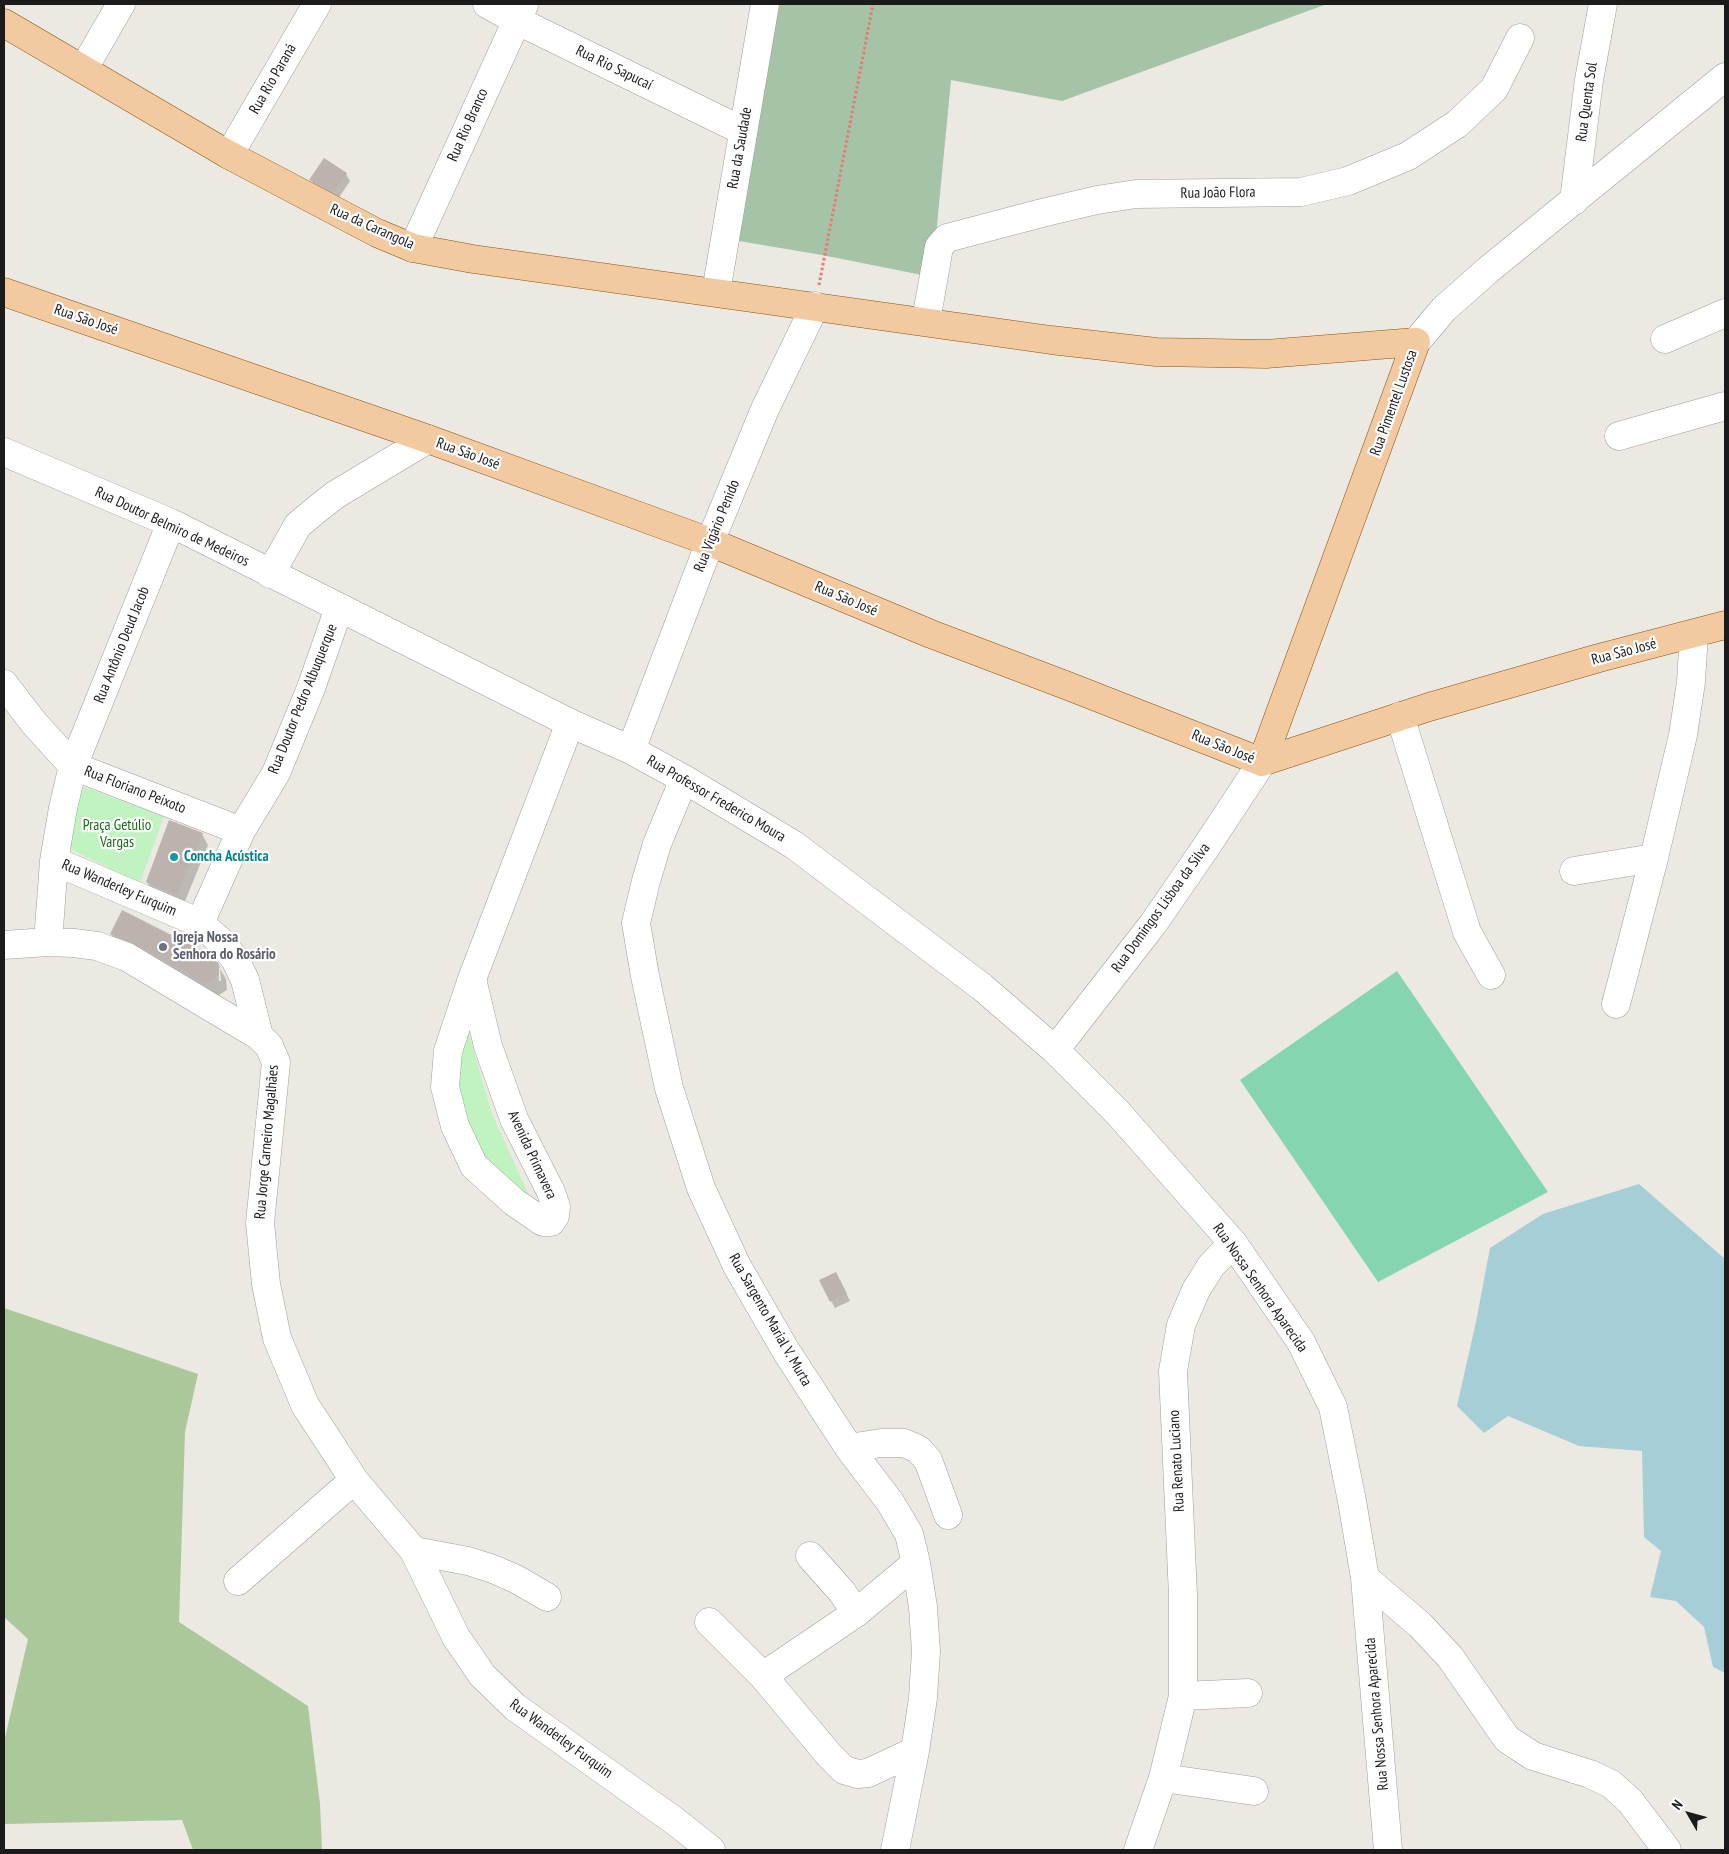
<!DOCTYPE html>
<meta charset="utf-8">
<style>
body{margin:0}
#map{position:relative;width:1729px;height:1854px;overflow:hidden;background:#ece8e2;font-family:"PT Sans Narrow",sans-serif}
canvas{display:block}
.frame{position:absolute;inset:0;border:5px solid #1b1b1b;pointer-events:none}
.north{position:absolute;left:1664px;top:1789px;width:50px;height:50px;-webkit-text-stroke:4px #fff;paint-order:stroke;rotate:308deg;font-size:14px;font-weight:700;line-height:20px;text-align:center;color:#1b1b1b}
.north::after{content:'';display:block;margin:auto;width:18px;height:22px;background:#1b1b1b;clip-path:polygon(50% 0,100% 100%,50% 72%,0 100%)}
</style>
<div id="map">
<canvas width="1729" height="1854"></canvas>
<div class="frame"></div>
<div class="north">N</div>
</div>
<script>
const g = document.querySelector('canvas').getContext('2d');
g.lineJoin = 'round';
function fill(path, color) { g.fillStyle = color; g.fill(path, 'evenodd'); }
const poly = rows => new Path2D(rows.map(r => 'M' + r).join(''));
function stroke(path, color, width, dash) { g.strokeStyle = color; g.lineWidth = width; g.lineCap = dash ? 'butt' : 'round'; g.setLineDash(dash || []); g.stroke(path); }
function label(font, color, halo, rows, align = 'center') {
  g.font = font + ' "PT Sans Narrow",sans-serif'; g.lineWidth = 4.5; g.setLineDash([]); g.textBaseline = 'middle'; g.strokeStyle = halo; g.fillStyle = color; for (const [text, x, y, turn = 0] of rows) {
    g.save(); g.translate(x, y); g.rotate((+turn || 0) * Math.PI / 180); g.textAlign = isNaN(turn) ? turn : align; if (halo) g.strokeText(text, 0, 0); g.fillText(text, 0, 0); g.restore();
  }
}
fill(poly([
 [4,1308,198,1374,185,1432,179,1622,308,1706,320,1804,322,1850,193,1850,182,1820,4,1824,4,1742,28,1639,4,1617]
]), '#aac89a');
fill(poly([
 [769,4,1327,4,1062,101,951,80,932,277,822,255,727,239]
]), '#a5c3a7');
fill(poly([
 [81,786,164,816,140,883,70,849],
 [467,1027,491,1111,536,1211,481,1166,447,1078]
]), '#c1f3c1');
fill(poly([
 [1397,971,1548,1192,1378,1282,1240,1080]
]), '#86d5b1');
fill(poly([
 [1639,1184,1725,1259,1725,1673,1713,1667,1704,1627,1676,1601,1650,1597,1661,1551,1644,1537,1642,1451,1579,1446,1508,1416,1484,1433,1457,1406,1476,1322,1490,1248,1543,1214]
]), '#a5ced6');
fill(poly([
 [346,174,350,181,338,199,315,186,311,180],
 [202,834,208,845,183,906,153,893,147,882],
 [111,934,218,964,220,968,218,968,219,981,221,981,220,969,226,979,227,990,214,998,119,948],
 [840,1280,850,1301,835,1308,821,1281]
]), '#0003');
fill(poly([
 [324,158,347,173,334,193,309,180],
 [169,820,203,833,177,896,146,882],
 [122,910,211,955,219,964,219,975,205,984,135,944,110,934],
 [836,1272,847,1294,830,1302,819,1280]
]), '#bcb3af');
const minor = poly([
 [487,4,516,20,743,131],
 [84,68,121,4],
 [229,155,317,4],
 [1574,201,1589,80,1603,4],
 [413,248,524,5],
 [716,292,765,4],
 [926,321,939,247,947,238,1042,213,1097,200,1136,194,1301,192,1348,181,1408,156,1457,124,1494,89,1520,38],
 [1665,339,1725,313],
 [1416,342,1444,309,1488,270,1725,77],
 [1619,436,1725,406],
 [4,452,171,523,570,723,631,750,684,779,794,845,982,987,1055,1050,1118,1113,1233,1243,1301,1342,1333,1407,1352,1501,1365,1578,1388,1850],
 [270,574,298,525,316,510,335,495,428,439],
 [4,684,34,723,73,766,241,831],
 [1400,716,1467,932,1491,975],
 [631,750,710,542,765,409,815,306],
 [684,779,657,844,646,881,636,923,645,976,669,1088,701,1188,737,1266,786,1351,849,1448,890,1502,909,1534,916,1563,923,1607,926,1651,923,1698,915,1751,895,1850],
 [54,861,200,923,220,941,235,959,245,980,259,1036],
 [1574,871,1654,858],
 [200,923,241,831,276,773,311,688,339,608],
 [48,942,54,861,63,808,73,766,171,523],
 [4,945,48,942,74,943,97,946,127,957,259,1036,269,1046,276,1062,260,1223,266,1284,277,1338,305,1405,354,1480,414,1551,456,1637,482,1675,515,1707,676,1822,711,1850],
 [472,979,488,1046,514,1119,551,1192,556,1207,555,1216,551,1222,543,1222,514,1202,474,1166,455,1126,445,1087,448,1051,472,979,570,723],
 [1616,1004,1654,858,1683,735,1691,682,1694,634],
 [1055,1050,1153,924,1204,850,1262,762],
 [849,1448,881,1443,904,1443,918,1449,928,1460,948,1515],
 [414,1551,468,1561,493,1569,516,1579,547,1597],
 [810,1556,842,1592,856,1613],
 [1365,1578,1420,1625,1450,1657,1507,1739,1533,1756,1590,1774,1611,1784,1630,1801,1667,1850],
 [238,1581,354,1480],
 [709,1622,763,1676,829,1755,844,1770,858,1774,868,1773,915,1751],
 [763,1676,856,1613,916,1563],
 [1183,1696,1248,1693],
 [1163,1778,1254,1791],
 [1138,1850,1163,1778,1183,1696,1183,1596,1173,1371,1181,1325,1196,1290,1211,1266,1233,1243]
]);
const major = poly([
 [4,23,229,155,377,233,413,248,473,259,1051,340,1156,352,1266,354,1416,342,1262,762],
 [4,292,428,439,710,542,931,634,1068,686,1262,762,1429,707,1599,658,1725,625]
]);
stroke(minor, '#9f9f9f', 29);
stroke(major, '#85550d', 29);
stroke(poly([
 [819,285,873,4]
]), '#ec7672', 3, [2.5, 2.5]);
stroke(minor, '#fff', 28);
stroke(major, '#f3c9a0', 28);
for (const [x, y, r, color] of [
 [174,857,5,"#0f9aa8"],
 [163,947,5,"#6b7280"]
]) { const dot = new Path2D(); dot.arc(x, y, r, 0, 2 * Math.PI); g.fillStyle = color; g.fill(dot); stroke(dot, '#fff', 2); }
label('15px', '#1b1b1b', '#fff', [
 ["Rua Rio Sapucaí",614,68,26],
 ["Rua Rio Paraná",273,79,-60],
 ["Rua Quenta Sol",1587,102,-82],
 ["Rua Rio Branco",468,125,-66],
 ["Rua da Saudade",740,148,-80],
 ["Rua João Flora",1218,193,-1],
 ["Rua da Carangola",372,227,24],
 ["Rua São José",86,320,19],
 ["Rua Pimentel Lustosa",1394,403,-70],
 ["Rua São José",468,454,20],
 ["Rua Vigário Penido",717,526,-68],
 ["Rua Doutor Belmiro de Medeiros",172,527,25],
 ["Rua São José",846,599,23],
 ["Rua Antônio Deud Jacob",122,645,-68],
 ["Rua São José",1624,652,-15],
 ["Rua Doutor Pedro Albuquerque",303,699,-68],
 ["Rua São José",1223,747,22],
 ["Rua Floriano Peixoto",135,790,21],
 ["Rua Professor Frederico Moura",716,799,30],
 ["Rua Wanderley Furquim",119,888,23],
 ["Rua Domingos Lisboa da Silva",1161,908,-54],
 ["Rua Jorge Carneiro Magalhães",267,1142,-85],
 ["Avenida Primavera",532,1155,65],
 ["Rua Nossa Senhora Aparecida",1260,1288,55],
 ["Rua Sargento Marial V. Murta",770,1320,60],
 ["Rua Renato Luciano",1177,1461,-93],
 ["Rua Nossa Senhora Aparecida",1377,1714,-95],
 ["Rua Wanderley Furquim",561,1739,36]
]);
label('15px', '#156e16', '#fff', [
 ["Praça Getúlio",117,826],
 ["Vargas",117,843]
]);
label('bold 15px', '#0d838f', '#fff', [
 ["Concha Acústica",184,857]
], 'left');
label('bold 15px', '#5b616d', '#fff', [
 ["Igreja Nossa",173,938],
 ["Senhora do Rosário",173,955]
], 'left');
</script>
